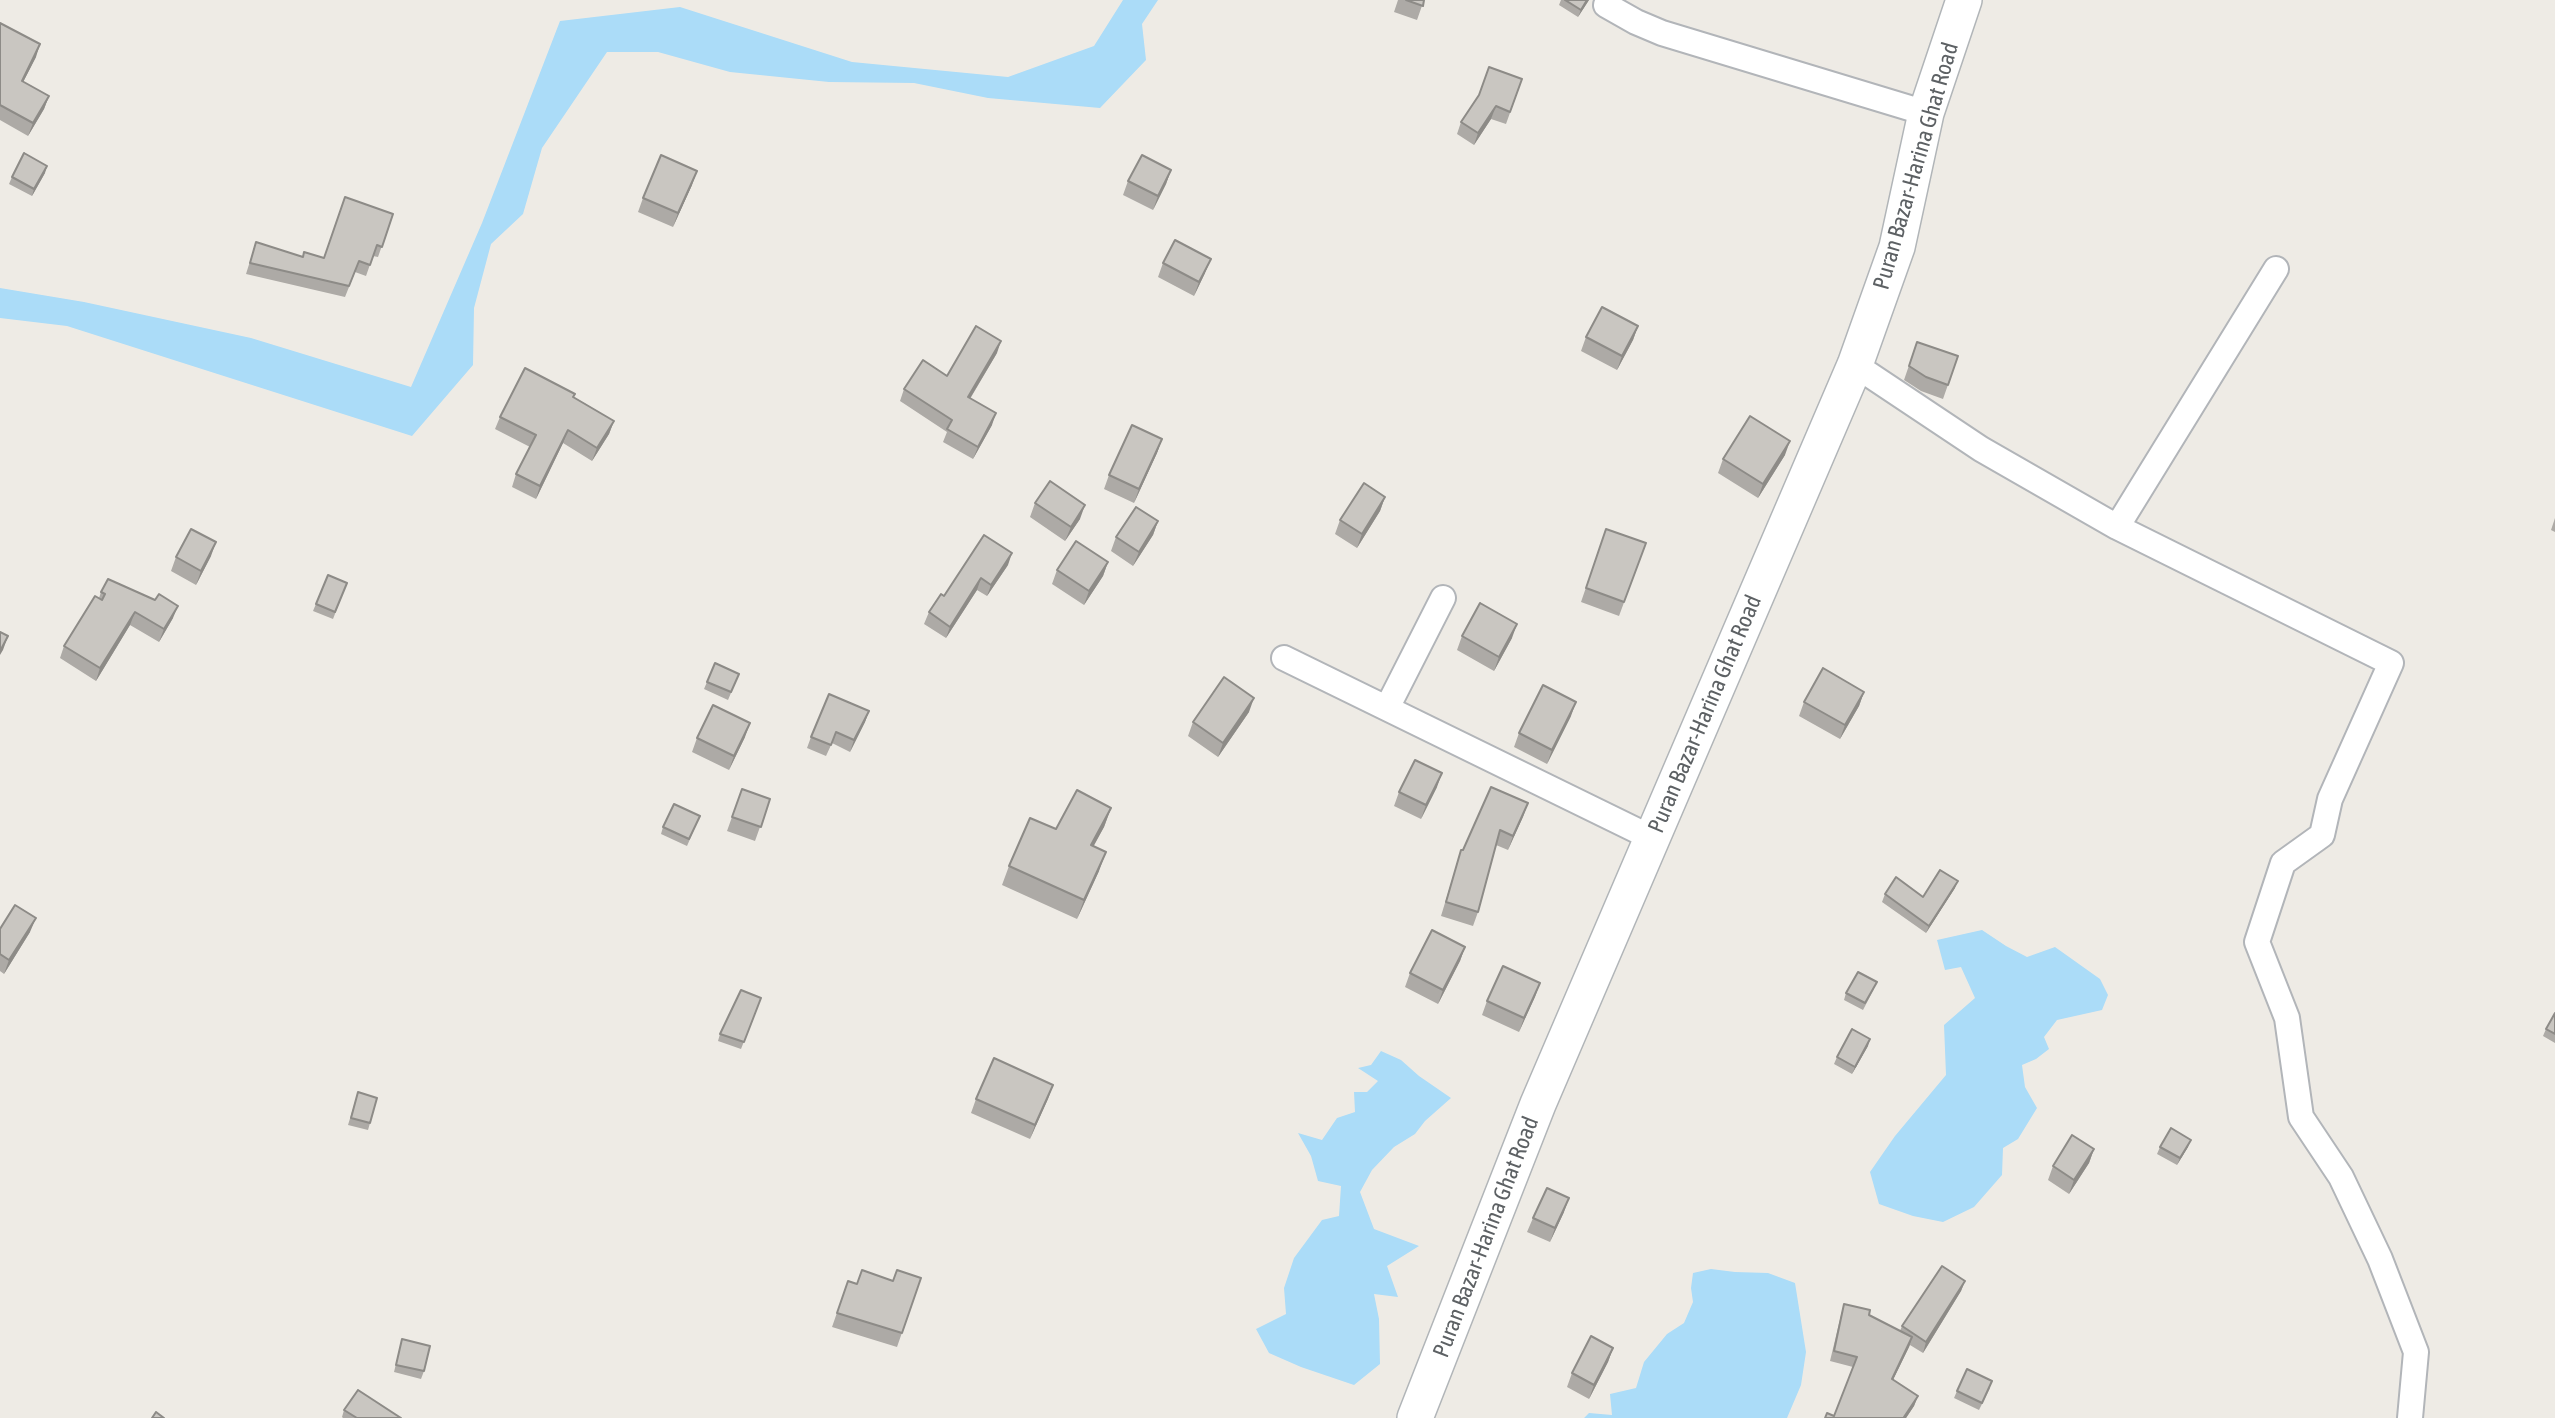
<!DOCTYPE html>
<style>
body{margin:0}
canvas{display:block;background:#eeebe5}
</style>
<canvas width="2555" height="1418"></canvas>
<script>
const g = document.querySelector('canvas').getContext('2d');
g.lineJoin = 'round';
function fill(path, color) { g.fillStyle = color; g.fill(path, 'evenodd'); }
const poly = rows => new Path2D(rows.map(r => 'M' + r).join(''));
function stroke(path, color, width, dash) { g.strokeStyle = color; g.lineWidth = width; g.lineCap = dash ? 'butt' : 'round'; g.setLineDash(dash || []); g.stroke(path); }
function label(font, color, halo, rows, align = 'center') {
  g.font = font + ' "Asap Condensed",sans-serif'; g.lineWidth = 7; g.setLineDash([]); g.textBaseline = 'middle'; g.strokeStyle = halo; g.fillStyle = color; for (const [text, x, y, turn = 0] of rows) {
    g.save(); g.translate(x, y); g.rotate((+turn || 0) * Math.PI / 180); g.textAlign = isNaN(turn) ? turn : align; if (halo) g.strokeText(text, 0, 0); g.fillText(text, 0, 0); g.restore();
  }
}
fill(poly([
 [1123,0,1158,0,1142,24,1146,60,1100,108,988,98,914,83,829,82,730,72,658,52,607,52,542,148,523,214,491,244,474,308,473,365,412,436,67,326,0,318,0,288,84,302,251,338,411,387,482,223,560,21,680,7,852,62,1008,77,1094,46],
 [1982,930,2006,946,2027,957,2055,947,2100,979,2108,995,2102,1010,2057,1020,2044,1037,2049,1049,2036,1059,2022,1065,2025,1087,2037,1108,2018,1139,2003,1148,2002,1175,1974,1207,1943,1222,1913,1216,1879,1204,1870,1172,1895,1136,1946,1075,1944,1025,1975,998,1961,967,1945,970,1937,940],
 [1381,1051,1401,1060,1419,1076,1451,1098,1425,1121,1415,1134,1394,1147,1372,1170,1360,1192,1374,1229,1419,1246,1387,1266,1398,1297,1374,1294,1379,1319,1380,1364,1354,1385,1301,1367,1269,1353,1256,1329,1286,1314,1284,1288,1294,1258,1322,1220,1339,1216,1341,1186,1318,1181,1311,1156,1298,1133,1322,1140,1337,1118,1355,1112,1354,1092,1367,1092,1378,1081,1358,1068,1371,1065],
 [1711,1269,1735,1272,1768,1273,1795,1283,1806,1352,1801,1385,1787,1418,1584,1418,1589,1413,1612,1415,1610,1394,1636,1388,1644,1362,1667,1334,1684,1323,1693,1302,1691,1288,1693,1273]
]), '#abdcf8');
const minor = poly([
 [1606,5,1636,22,1662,33,1926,113],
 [1855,365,1981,449,2117,527,2391,663,2330,799,2322,835,2283,863,2257,942,2287,1018,2301,1117,2341,1177,2380,1259,2416,1352,2410,1418],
 [2117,527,2276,269],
 [1284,658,1652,838],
 [1387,708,1443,598]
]);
const secondary = poly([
 [1415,1418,1538,1104,1855,365,1897,247,1926,113,1964,0]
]);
stroke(minor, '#b2b5b9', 28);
stroke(secondary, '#b1b5b8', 38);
stroke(minor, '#fff', 24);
stroke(secondary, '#fff', 35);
fill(poly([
 [1398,0,1424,0,1417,20,1394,12],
 [1561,0,1589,0,1578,17,1559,5],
 [0,23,36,57,23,82,49,96,44,109,28,136,0,120],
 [1522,79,1506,124,1491,119,1474,145,1457,134,1461,122],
 [1171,170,1166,184,1153,210,1123,195,1128,181],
 [45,173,32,196,9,184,12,177],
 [692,185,673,227,638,212,643,198],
 [393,214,378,257,373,256,366,276,355,272,345,297,246,274,256,242,302,257,324,258],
 [1163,263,1205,273,1194,296,1158,277],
 [1638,326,1633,340,1617,370,1581,351,1586,337],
 [1917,342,1958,356,1943,399,1921,391,1904,380],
 [997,353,970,399,992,425,973,459,943,442,947,432,900,401,904,389,947,376],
 [574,397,614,421,609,434,592,461,563,443,536,499,512,487,516,474,530,447,495,429,500,417],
 [1162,439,1157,453,1134,503,1104,489,1109,475],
 [1785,455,1758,498,1718,473,1723,459],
 [1385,497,1380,511,1357,548,1335,534,1340,520],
 [1035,503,1080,519,1065,541,1030,517],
 [2555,518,2555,532,2551,530],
 [1158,521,1153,535,1133,566,1111,551,1116,537],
 [1606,529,1646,543,1619,616,1581,602],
 [211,556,196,585,171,571,176,557],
 [1108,562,1103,576,1084,605,1052,584,1057,570],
 [1008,565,987,596,977,590,946,638,924,624,929,612,944,596],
 [328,575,347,583,333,619,313,611],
 [101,592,173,618,159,642,130,625,96,681,60,658,64,646,99,598],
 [1462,636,1512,638,1494,671,1457,650],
 [715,663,739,674,728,700,704,689],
 [1864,692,1859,706,1840,739,1799,716,1804,702],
 [869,711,865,722,850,752,832,743,826,756,807,748,811,737],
 [1249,712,1218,757,1188,736,1193,722],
 [1571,716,1547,764,1514,747,1519,733],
 [745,737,729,770,692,752,697,738],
 [1437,787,1421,819,1394,806,1399,792],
 [742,789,770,799,755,841,727,831],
 [1528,803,1508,850,1496,845,1478,912,1473,926,1441,916,1461,850,1463,850],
 [1111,808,1104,827,1093,846,1099,871,1077,919,1002,885,1009,866,1056,829],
 [697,823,687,846,661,834,663,827],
 [1955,888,1926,933,1882,902,1885,894,1923,897],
 [0,929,30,932,4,974,0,971],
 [1465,947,1460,961,1438,1004,1405,987,1410,973],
 [1540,983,1519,1032,1482,1015,1487,1001],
 [1874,989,1863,1010,1844,1000,1846,993],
 [761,998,741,1049,718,1041,720,1034],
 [2555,1013,2555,1043,2543,1036,2546,1029],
 [1868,1046,1852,1074,1834,1064,1837,1057],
 [1053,1085,1030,1139,971,1113,976,1099],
 [358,1092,370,1123,368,1130,348,1125],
 [2160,1147,2188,1147,2177,1165,2157,1154],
 [2094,1149,2089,1163,2069,1194,2048,1180,2053,1166],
 [1564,1212,1550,1242,1527,1232,1533,1218],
 [921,1278,897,1347,832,1327,848,1281,857,1284],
 [1965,1281,1961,1291,1923,1353,1910,1345,1893,1380,1918,1396,1914,1406,1906,1418,1825,1418,1834,1416,1853,1367,1830,1361,1841,1315,1844,1304,1900,1331,1902,1326],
 [402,1339,424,1371,421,1379,394,1372],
 [1613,1348,1608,1362,1589,1399,1567,1387,1572,1373],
 [1990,1388,1979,1410,1954,1398,1957,1391],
 [344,1410,401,1418,343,1418,342,1417]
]), '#adaaa6');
fill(poly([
 [1587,0,1589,0,1578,17,1581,10],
 [40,44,36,57,17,94,22,81],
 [49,96,44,109,28,136,33,123],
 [1496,106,1491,119,1474,145,1478,133],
 [47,166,45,173,32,196,34,189],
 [1171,170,1166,184,1153,210,1158,196],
 [697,171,692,185,673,227,678,213],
 [1211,259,1205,273,1194,296,1199,282],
 [1638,326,1633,340,1617,370,1622,356],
 [1001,341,997,353,963,410,968,397],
 [996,413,992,425,973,459,978,447],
 [614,421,609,434,592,461,597,448],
 [568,430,563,443,536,499,540,486],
 [1162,439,1157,453,1134,503,1139,489],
 [1790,441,1785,455,1758,498,1763,484],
 [1385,497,1380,511,1357,548,1362,534],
 [1085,505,1080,519,1065,541,1071,527],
 [1158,521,1153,535,1133,566,1139,552],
 [216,542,211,556,196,585,201,571],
 [1012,553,1008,565,987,596,991,585],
 [1108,562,1103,576,1084,605,1089,591],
 [981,578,977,590,946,638,950,627],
 [178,606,173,618,159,642,164,629],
 [135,612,130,625,96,681,100,668],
 [1517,624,1512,638,1494,671,1499,657],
 [8,636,3,650,0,655,0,651],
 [1864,692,1859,706,1840,739,1845,725],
 [1254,698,1249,712,1218,757,1223,743],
 [1576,702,1571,716,1547,764,1552,750],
 [869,711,865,722,850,752,854,740],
 [750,723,745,737,729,770,734,756],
 [1442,773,1437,787,1421,819,1426,805],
 [1528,803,1523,817,1508,850,1513,836],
 [1111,808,1104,827,1084,864,1091,845],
 [1106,852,1099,871,1077,919,1084,900],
 [1958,881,1955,888,1926,933,1929,926],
 [36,918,30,932,4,974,9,960],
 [1465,947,1460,961,1438,1004,1443,990],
 [1540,983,1535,997,1519,1032,1524,1018],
 [1870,1039,1868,1046,1852,1074,1855,1067],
 [1053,1085,1048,1099,1030,1139,1035,1125],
 [2191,1140,2188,1147,2177,1165,2180,1158],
 [2094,1149,2089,1163,2069,1194,2074,1180],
 [1569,1198,1564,1212,1550,1242,1555,1228],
 [1965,1281,1961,1291,1923,1353,1926,1342],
 [1912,1337,1909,1347,1888,1390,1892,1379],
 [1613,1348,1608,1362,1589,1399,1594,1385],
 [1918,1396,1914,1406,1906,1418,1904,1418]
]), '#8d8b87');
const building = poly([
 [1406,0,1424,0,1423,6,1406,0],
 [1565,0,1587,0,1581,10,1565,0],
 [0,23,40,44,22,81,49,96,33,123,0,105,0,23],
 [1489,67,1522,79,1510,112,1496,106,1478,133,1461,122,1479,95,1489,67],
 [24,153,47,166,34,189,12,177,24,153],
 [661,155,697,171,678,213,643,198,661,155],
 [1142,155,1171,170,1158,196,1128,181,1142,155],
 [345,197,393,214,382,247,377,245,370,265,359,261,349,286,250,263,256,242,303,257,304,252,324,258,345,197],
 [1175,240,1211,259,1199,282,1163,263,1175,240],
 [1602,307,1638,326,1622,356,1586,337,1602,307],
 [976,326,1001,341,968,397,996,413,978,447,947,429,952,420,904,389,923,360,947,376,976,326],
 [1917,342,1958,356,1948,385,1926,377,1909,366,1917,342],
 [525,368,575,394,573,397,614,421,597,448,568,430,540,486,516,474,536,435,500,417,525,368],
 [1750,416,1790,441,1763,484,1723,459,1750,416],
 [1132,425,1162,439,1139,489,1109,475,1132,425],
 [1050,481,1085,505,1071,527,1035,503,1050,481],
 [1364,483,1385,497,1362,534,1340,520,1364,483],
 [1136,507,1158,521,1139,552,1116,537,1136,507],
 [191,529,216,542,201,571,176,557,191,529],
 [1606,529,1646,543,1624,602,1586,588,1606,529],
 [984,535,1012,553,991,585,981,578,950,627,929,612,941,594,944,596,984,535],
 [1076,541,1108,562,1089,591,1057,570,1076,541],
 [328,575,347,583,335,612,316,604,328,575],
 [108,579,155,600,159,594,178,606,164,629,135,612,100,668,64,646,95,596,102,600,105,594,101,592,108,579],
 [1480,603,1517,624,1499,657,1462,636,1480,603],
 [0,632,8,636,0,651,0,632],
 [715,663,739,674,731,692,707,682,715,663],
 [1823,668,1864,692,1845,725,1804,702,1823,668],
 [1224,677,1254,698,1223,743,1193,722,1224,677],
 [1543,685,1576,702,1552,750,1519,733,1543,685],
 [829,694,869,711,854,740,836,732,831,745,811,737,829,694],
 [713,705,750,723,734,756,697,738,713,705],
 [1415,760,1442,773,1426,805,1399,792,1415,760],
 [1491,787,1528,803,1513,836,1500,830,1478,912,1446,902,1461,850,1463,850,1491,787],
 [742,789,770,799,761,827,732,817,742,789],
 [1077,790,1111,808,1091,845,1106,852,1084,900,1009,866,1030,818,1056,829,1077,790],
 [674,804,700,816,689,839,663,827,674,804],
 [1940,870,1958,881,1929,926,1885,894,1896,877,1923,897,1940,870],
 [15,905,36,918,9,960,0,954,0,929,15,905],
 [1432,930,1465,947,1443,990,1410,973,1432,930],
 [1503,966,1540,983,1524,1018,1487,1001,1503,966],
 [1858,972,1877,982,1865,1003,1846,993,1858,972],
 [741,990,761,998,744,1042,720,1034,741,990],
 [2555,1013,2555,1034,2546,1029,2555,1013],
 [1852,1029,1870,1039,1855,1067,1837,1057,1852,1029],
 [994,1058,1053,1085,1035,1125,976,1099,994,1058],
 [358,1092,377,1098,370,1123,351,1118,358,1092],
 [2171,1128,2191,1140,2180,1158,2160,1147,2171,1128],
 [2072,1135,2094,1149,2074,1180,2053,1166,2072,1135],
 [1547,1188,1569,1198,1555,1228,1533,1218,1547,1188],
 [1942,1266,1965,1281,1926,1342,1902,1326,1942,1266],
 [862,1270,893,1281,897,1270,921,1278,902,1333,837,1313,848,1281,857,1284,862,1270],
 [1844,1304,1870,1310,1869,1315,1912,1337,1892,1379,1918,1396,1904,1417,1905,1418,1825,1418,1827,1413,1834,1416,1857,1357,1834,1351,1844,1304],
 [1591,1336,1613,1348,1594,1385,1572,1373,1591,1336],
 [402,1339,430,1346,424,1371,396,1365,402,1339],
 [1967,1369,1992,1381,1982,1403,1957,1391,1967,1369],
 [358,1390,401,1418,357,1418,344,1410,358,1390],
 [156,1412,164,1418,152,1418,156,1412]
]);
fill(building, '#c9c6c1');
stroke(building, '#8d8b87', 2);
label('23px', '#5d6164', '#fff', [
 ["Puran Bazar-Harina Ghat Road",1916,166,-74],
 ["Puran Bazar-Harina Ghat Road",1705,714,-67],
 ["Puran Bazar-Harina Ghat Road",1486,1237,-69]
]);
</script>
